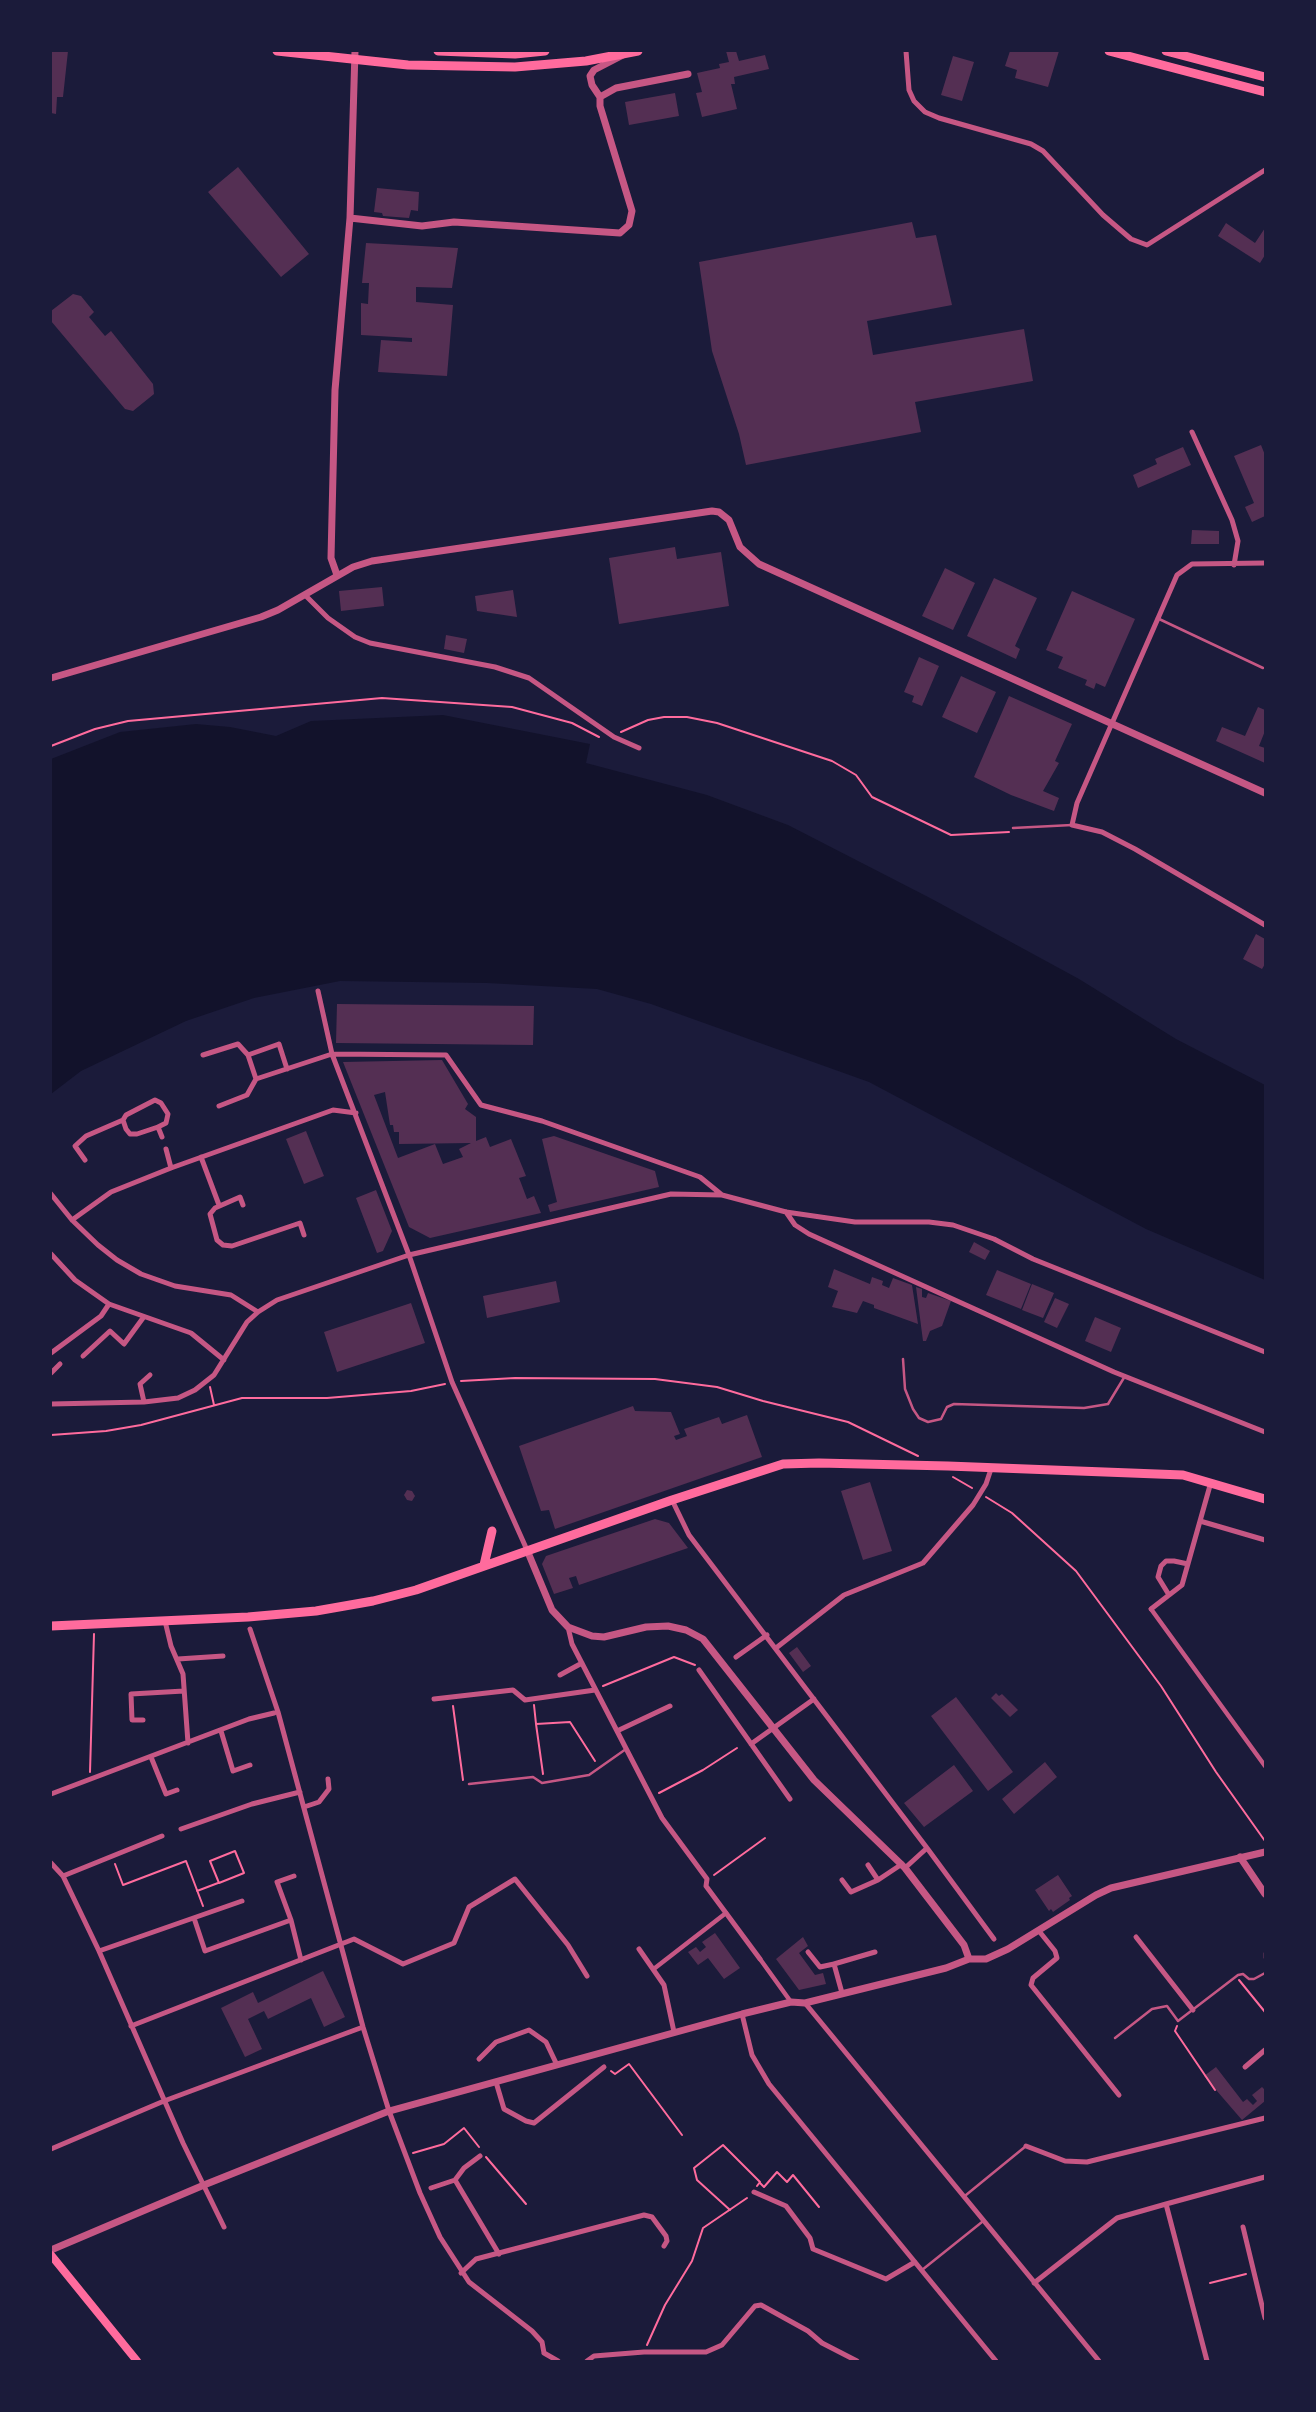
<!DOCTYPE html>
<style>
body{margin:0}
#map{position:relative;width:1316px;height:2412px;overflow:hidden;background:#1b1b3a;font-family:Helvetica,sans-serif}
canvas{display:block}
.frame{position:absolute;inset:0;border:52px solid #1b1b3a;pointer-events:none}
</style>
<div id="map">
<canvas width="1316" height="2412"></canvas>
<div class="frame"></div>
</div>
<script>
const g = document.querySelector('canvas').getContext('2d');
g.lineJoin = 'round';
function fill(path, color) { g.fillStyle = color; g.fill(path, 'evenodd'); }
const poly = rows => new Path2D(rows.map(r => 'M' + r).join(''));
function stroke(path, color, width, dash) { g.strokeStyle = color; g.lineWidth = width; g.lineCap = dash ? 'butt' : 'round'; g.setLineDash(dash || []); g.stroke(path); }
fill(poly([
 [443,715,590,744,586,763,707,795,788,825,932,899,1079,979,1176,1039,1265,1085,1265,1280,1146,1229,869,1082,651,1004,597,989,487,983,340,981,254,998,186,1021,81,1071,51,1094,51,759,120,732,196,724,230,727,276,736,311,721]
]), '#12122b');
fill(poly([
 [51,51,68,51,63,97,57,97,56,114,51,113],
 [726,51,736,51,739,61,765,55,769,69,734,77,735,84,731,84,737,109,702,117,696,93,702,92,697,73,720,68,719,64,729,62],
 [1010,51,1059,51,1048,87,1015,78,1017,70,1005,66],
 [953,56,974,62,962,101,941,95],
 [675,93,679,116,629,125,625,102],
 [238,167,309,254,281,277,208,192],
 [377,188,419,192,418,211,411,210,409,218,383,216,382,213,374,212],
 [912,222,916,238,936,235,952,305,867,321,873,355,1024,329,1033,381,915,402,921,432,746,465,739,434,712,351,699,262],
 [1226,223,1255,243,1265,228,1265,255,1260,263,1218,236],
 [366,243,458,248,452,288,416,287,416,302,453,305,447,376,378,372,381,340,412,342,412,338,361,335,361,303,368,304,369,283,362,283],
 [73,294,81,296,94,312,89,317,105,336,111,331,153,384,154,394,133,411,125,409,51,321,51,311],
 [1261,445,1265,455,1265,516,1252,522,1245,507,1254,503,1234,456],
 [1183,447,1191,465,1138,488,1133,475,1157,464,1155,459],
 [1192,530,1219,531,1219,544,1191,544],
 [675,547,677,559,721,552,729,606,619,624,609,558],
 [945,568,975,583,953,630,922,616],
 [994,578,1037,598,1015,646,1020,649,1016,659,967,636],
 [382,587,384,606,341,611,339,591],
 [513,590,517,617,477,611,475,596],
 [1072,591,1135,619,1105,687,1096,683,1094,689,1085,685,1087,680,1058,668,1063,657,1046,650],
 [446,635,467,639,464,653,444,649],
 [919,657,939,666,922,706,912,702,914,696,904,692],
 [961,676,996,692,977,733,942,717],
 [1009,696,1072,724,1055,761,1059,763,1043,791,1059,798,1054,811,1011,795,974,777],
 [1258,707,1265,710,1265,731,1259,746,1265,748,1265,763,1216,741,1222,727,1245,736],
 [1256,934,1265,939,1265,964,1262,969,1243,959],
 [337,1004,534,1006,533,1045,336,1043],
 [442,1060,468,1104,465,1109,476,1117,476,1141,486,1137,490,1147,511,1139,526,1176,519,1178,521,1183,527,1199,534,1196,541,1213,430,1238,409,1227,343,1062],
 [385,1092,390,1125,393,1125,394,1132,399,1132,399,1144,471,1143,459,1149,463,1157,443,1164,435,1144,398,1158,374,1095],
 [306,1131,324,1176,304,1184,286,1139],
 [554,1136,655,1171,659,1187,550,1212,548,1205,557,1202,542,1139],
 [376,1190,392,1231,383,1251,377,1253,356,1198],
 [974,1242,990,1251,985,1260,969,1252],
 [834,1269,870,1284,872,1277,883,1281,882,1285,889,1288,893,1278,912,1285,918,1324,874,1308,874,1305,863,1301,857,1313,832,1307,838,1291,828,1287],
 [997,1270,1031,1284,1021,1309,986,1295],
 [556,1281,560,1302,487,1318,483,1296],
 [1032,1284,1054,1293,1043,1318,1022,1310],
 [916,1287,922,1289,922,1297,926,1298,928,1293,951,1301,942,1326,930,1331,926,1341,923,1341],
 [1055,1298,1069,1304,1057,1328,1044,1322],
 [411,1303,425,1343,337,1372,324,1332],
 [1095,1317,1121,1328,1111,1352,1085,1341],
 [633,1406,635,1411,671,1412,680,1434,674,1436,676,1440,687,1436,684,1429,719,1417,722,1424,747,1415,762,1457,555,1529,549,1510,541,1511,519,1446],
 [870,1482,892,1551,863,1560,841,1491],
 [407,1490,412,1491,415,1496,412,1501,407,1500,404,1495],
 [655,1519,669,1523,688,1548,579,1585,576,1576,569,1578,573,1588,554,1594,542,1564,546,1556],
 [797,1647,811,1666,803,1672,789,1653],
 [996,1693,999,1696,1002,1694,1018,1710,1010,1717,991,1698],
 [956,1697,1013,1772,988,1791,931,1716],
 [1045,1762,1057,1777,1014,1814,1002,1799],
 [954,1765,973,1791,924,1827,904,1803],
 [1058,1875,1072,1896,1069,1898,1070,1900,1053,1912,1051,1909,1049,1911,1035,1890],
 [715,1933,740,1968,724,1979,708,1958,698,1965,688,1952,696,1947,700,1952,706,1947,702,1942],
 [803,1937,808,1946,799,1953,815,1975,823,1973,826,1984,799,1990,776,1959],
 [323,1971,345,2017,324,2027,311,1998,268,2019,264,2011,248,2019,262,2049,245,2057,221,2008,253,1992,258,2003],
 [1216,2067,1243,2102,1247,2099,1253,2105,1257,2101,1252,2095,1262,2087,1265,2090,1265,2101,1242,2120,1204,2076]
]), '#542f53');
stroke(poly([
 [621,732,648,720,664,717,687,717,717,723,832,761,856,775,872,797,951,835,1009,832],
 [51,746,95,729,128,721,382,698,512,707,572,723,599,737],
 [461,1381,515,1378,655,1379,717,1387,763,1401,848,1422,918,1456],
 [210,1387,214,1405],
 [51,1435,106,1431,141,1425,242,1398,327,1398,411,1391,445,1384],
 [953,1477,972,1488],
 [986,1497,1012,1513,1076,1571,1161,1686,1216,1772,1265,1841],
 [603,1686,674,1657,695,1665],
 [534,1705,536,1724,570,1722,595,1761],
 [453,1706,463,1780],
 [536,1724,543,1774],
 [90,1772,94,1634],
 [659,1793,703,1770,737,1748],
 [235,1851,244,1873,219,1883,210,1861,235,1851],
 [115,1864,123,1885,186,1861,203,1906],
 [714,1875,765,1838],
 [197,1891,218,1883],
 [1239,1980,1265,2012],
 [1177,2026,1175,2031,1215,2090],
 [611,2071,615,2074,629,2064,682,2135],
 [413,2153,444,2144,464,2128,479,2147],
 [486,2157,526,2204],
 [760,2183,764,2187,777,2172,787,2182,793,2175,819,2207],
 [730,2210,697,2180,694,2168,723,2145,760,2182,757,2186],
 [1210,2283,1246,2274],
 [647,2345,665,2305,692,2261,703,2228,747,2198]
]), '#ff6b9d', 2);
stroke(poly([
 [1157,618,1263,668],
 [1013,828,1072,825],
 [903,1359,905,1389,913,1409,919,1418,928,1422,941,1419,947,1407,954,1404,1084,1408,1108,1404,1125,1376],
 [469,1784,533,1777,542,1783,589,1775,626,1749],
 [1265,1953,1265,1958],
 [1115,2038,1152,2009,1167,2006,1178,2021,1238,1975,1243,1974,1249,1979,1254,1979,1265,1973],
 [966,2195,1026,2146],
 [922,2270,982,2222]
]), '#c65784', 2.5);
stroke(poly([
 [1151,1609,1265,1766],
 [760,1959,791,2002],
 [655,1968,726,1913]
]), '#c65784', 4.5);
stroke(poly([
 [906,51,909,90,914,101,925,112,939,118,1031,144,1043,151,1103,215,1131,239,1147,245,1265,170],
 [1192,432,1232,520,1238,541,1234,565],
 [1265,563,1192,564,1177,575,1077,803,1072,825,1102,832,1135,849,1265,925],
 [305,595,328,618,355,637,370,643,495,667,529,678,614,737,639,748],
 [318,991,332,1054,409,1255,452,1382,527,1550],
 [203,1055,238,1044,248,1055],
 [287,1069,279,1044,248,1055,256,1079,332,1054,446,1055,481,1105,542,1121,700,1177,722,1195],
 [219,1106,247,1095,256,1079],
 [158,1127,166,1123,168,1114,161,1103,155,1100,126,1115,123,1120,126,1129,130,1134,137,1134,158,1127,162,1137],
 [166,1149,171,1168],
 [201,1157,219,1205],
 [85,1160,75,1146,86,1136,123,1120],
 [51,1194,72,1220,98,1245,117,1260,141,1274,175,1286,231,1295,258,1312],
 [243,1205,240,1197,215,1208,210,1214,217,1240,223,1245,232,1246,300,1223,304,1235],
 [786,1212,795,1225,809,1234,1114,1372,1265,1432],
 [72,1220,111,1192,171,1168,333,1110,356,1113],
 [51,1254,75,1280,109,1304,191,1333,224,1360],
 [51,1353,101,1316,109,1304],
 [83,1356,110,1331,124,1344,143,1318],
 [51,1373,60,1364],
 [144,1402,140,1384,150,1375],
 [51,1404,144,1402,178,1398,195,1390,214,1375,247,1322,258,1312,277,1300,409,1255,671,1194,722,1195,786,1212,855,1222,929,1222,953,1225,994,1239,1033,1259,1265,1352],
 [672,1500,689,1535,927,1848,994,1939],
 [1200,1521,1265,1540],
 [1169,1595,1158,1577,1161,1566,1166,1561,1174,1561,1188,1564],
 [1151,1609,1182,1585,1211,1482],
 [165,1621,171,1646,183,1674,188,1743],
 [568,1627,572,1644,662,1818,707,1879,706,1886,760,1959],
 [250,1629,278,1712,363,2027,389,2111,420,2193,440,2237,469,2282,532,2331,542,2342,544,2353],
 [776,1648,844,1595,923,1563,973,1505,986,1484,991,1469],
 [736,1657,767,1635],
 [178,1659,223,1656],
 [699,1670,790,1799],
 [560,1675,582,1663],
 [434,1699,513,1690,525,1700,595,1690],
 [143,1720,132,1720,131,1694,184,1691],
 [221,1731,233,1771,250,1765],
 [617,1731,670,1706],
 [751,1744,814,1699],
 [151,1757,166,1794,177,1790],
 [51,1794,249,1719,274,1713],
 [304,1807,319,1802,329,1789,328,1779],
 [181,1829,252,1804,300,1792],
 [51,1863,63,1876,99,1951,183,2143,224,2227],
 [868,1865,878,1880],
 [905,1868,927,1848],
 [63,1876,162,1836],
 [842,1880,851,1892,878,1880,902,1864],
 [194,1918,205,1951,291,1920,277,1882,294,1876],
 [291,1920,301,1960],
 [1039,1931,1055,1951,1057,1958,1033,1978,1031,1985,1119,2095],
 [1136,1937,1193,2010],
 [639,1949,664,1985,674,2032],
 [99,1951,242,1901],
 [808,1952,820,1967,834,1964],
 [842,1993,834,1964,875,1952],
 [805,2003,1099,2361],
 [742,2014,752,2055,769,2084,996,2361],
 [131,2026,354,1939,403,1964,454,1943,469,1907,515,1879,568,1945,587,1976],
 [479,2059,496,2042,529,2030,546,2042,557,2065],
 [1245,2067,1265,2050],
 [496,2082,504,2109,526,2121,534,2123,604,2067],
 [1026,2146,1065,2161,1087,2162,1265,2118],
 [51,2149,164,2101,363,2027],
 [455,2180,499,2254],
 [431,2188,455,2180,464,2168,480,2156],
 [754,2192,786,2206,810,2238,813,2249,886,2279,915,2262],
 [1166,2204,1265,2177],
 [1243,2227,1265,2318],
 [461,2273,476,2259,644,2215,652,2217,666,2236,667,2241,664,2246],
 [1034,2283,1117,2218,1166,2204,1207,2361],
 [544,2353,558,2361],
 [587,2361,594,2356,644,2352,706,2352,722,2345,755,2306,761,2305,808,2331,822,2343,857,2361]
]), '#c65784', 5);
stroke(poly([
 [600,97,592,85,590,76,594,70,623,55],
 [350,218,422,226,454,222,620,233,629,225,632,211,600,106,600,97,616,88,688,74],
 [337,575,331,558,335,390,350,218,355,51],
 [51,678,261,617,278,610,353,567,372,561,712,511,719,512,729,520,740,547,759,564,1265,793],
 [527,1550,552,1610,568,1627,592,1636,604,1637,646,1627,668,1626,686,1630,703,1639,814,1780,905,1868,964,1945,969,1959],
 [1240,1857,1265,1894],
 [51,2250,204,2185,389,2111,742,2014,791,2002,805,2003,946,1968,969,1959,986,1959,1008,1949,1096,1895,1111,1888,1265,1852]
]), '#c65784', 7);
stroke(poly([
 [51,2255,137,2361]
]), '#ff6b9d', 8);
stroke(poly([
 [484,1565,492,1531],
 [51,1626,248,1617,316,1611,373,1601,416,1590,672,1500,783,1464,819,1463,948,1466,1183,1475,1265,1499]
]), '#ff6b9d', 9);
stroke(poly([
 [277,51,408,65,515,67,586,61,638,51],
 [438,51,515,54,545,51],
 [1109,51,1265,92],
 [1166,51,1265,77]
]), '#ff6b9d', 9);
</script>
